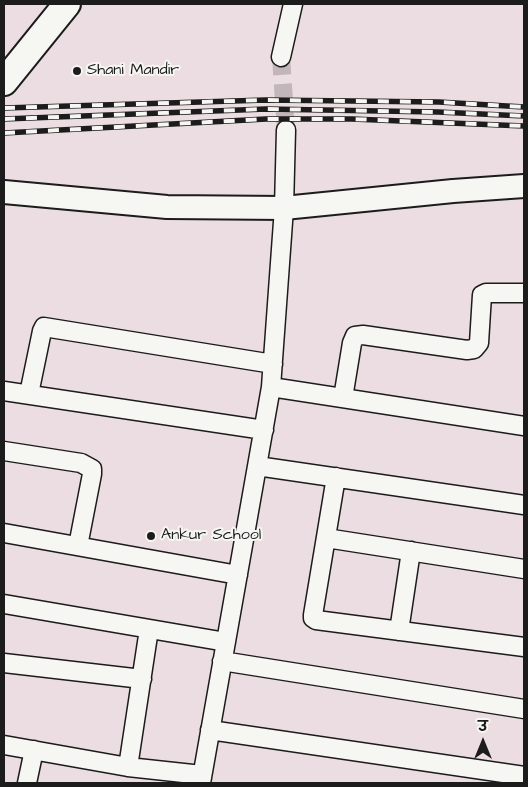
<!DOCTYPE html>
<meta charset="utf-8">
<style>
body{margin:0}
#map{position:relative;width:528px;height:787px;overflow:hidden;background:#ecdde2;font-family:"Architects Daughter","Playpen Sans Deva",sans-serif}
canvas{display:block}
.frame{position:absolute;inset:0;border:5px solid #1c1c1c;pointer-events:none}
.north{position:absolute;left:458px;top:717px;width:50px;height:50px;-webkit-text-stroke:4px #f6f6f2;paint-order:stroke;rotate:0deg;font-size:14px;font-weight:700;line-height:20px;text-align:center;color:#1c1c1c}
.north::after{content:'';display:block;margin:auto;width:18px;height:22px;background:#1c1c1c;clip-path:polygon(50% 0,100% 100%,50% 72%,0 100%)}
</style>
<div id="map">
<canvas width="528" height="787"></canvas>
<div class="frame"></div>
<div class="north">उ</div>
</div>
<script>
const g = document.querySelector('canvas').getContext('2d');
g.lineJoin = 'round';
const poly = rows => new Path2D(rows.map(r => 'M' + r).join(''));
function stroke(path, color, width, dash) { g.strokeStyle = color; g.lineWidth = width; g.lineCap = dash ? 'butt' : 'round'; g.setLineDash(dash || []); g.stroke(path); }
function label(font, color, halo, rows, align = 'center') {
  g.font = font + ' "Architects Daughter",sans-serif'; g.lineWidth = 4; g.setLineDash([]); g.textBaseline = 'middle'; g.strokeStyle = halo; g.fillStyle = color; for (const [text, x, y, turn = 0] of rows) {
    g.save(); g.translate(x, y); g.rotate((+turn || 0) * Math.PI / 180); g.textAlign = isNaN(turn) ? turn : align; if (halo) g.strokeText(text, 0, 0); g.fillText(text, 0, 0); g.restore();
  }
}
stroke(poly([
 [281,57,286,130]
]), '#c2b6ba', 18, [18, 9]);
const minor = poly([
 [281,57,293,4],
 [271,387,524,426],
 [4,391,264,430],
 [29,394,42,331,44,327,273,364],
 [343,398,352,343,355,336,363,335,467,350,474,349,479,343,482,295,486,293,524,293],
 [4,451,81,463,92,469,92,474,78,546],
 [257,466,524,505],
 [336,477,313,615,313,618,316,620,524,647],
 [4,533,238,575],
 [326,538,524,569],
 [4,604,226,642],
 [399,631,411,551],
 [222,661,524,709],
 [4,663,142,679],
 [210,730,524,776],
 [4,745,128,767,202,775],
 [128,767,149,629],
 [27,783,34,750],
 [201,783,271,387,284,208,286,130]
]);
const major = poly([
 [4,192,167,207,284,208,453,191,524,186]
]);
const highway = poly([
 [4,82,67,4]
]);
stroke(minor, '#1c1c1c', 21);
stroke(major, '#1c1c1c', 26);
stroke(highway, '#1c1c1c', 30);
stroke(minor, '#f6f6f2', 18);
stroke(major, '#f6f6f2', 22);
stroke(highway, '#f6f6f2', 26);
const rail = poly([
 [4,108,266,100,439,102,524,107],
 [4,119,266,109,438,112,524,116],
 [4,133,266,119,352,119,524,126]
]);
stroke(rail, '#1c1c1c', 5.5);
stroke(rail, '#f6f6f2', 4, [11]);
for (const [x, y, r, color] of [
 [77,71,5,"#1c1c1c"],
 [151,536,5,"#1c1c1c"]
]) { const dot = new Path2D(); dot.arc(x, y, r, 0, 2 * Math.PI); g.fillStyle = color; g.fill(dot); stroke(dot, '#f6f6f2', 2); }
label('16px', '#1c1c1c', '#f6f6f2', [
 ["Shani Mandir",87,71],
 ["Ankur School",161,536]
], 'left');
</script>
